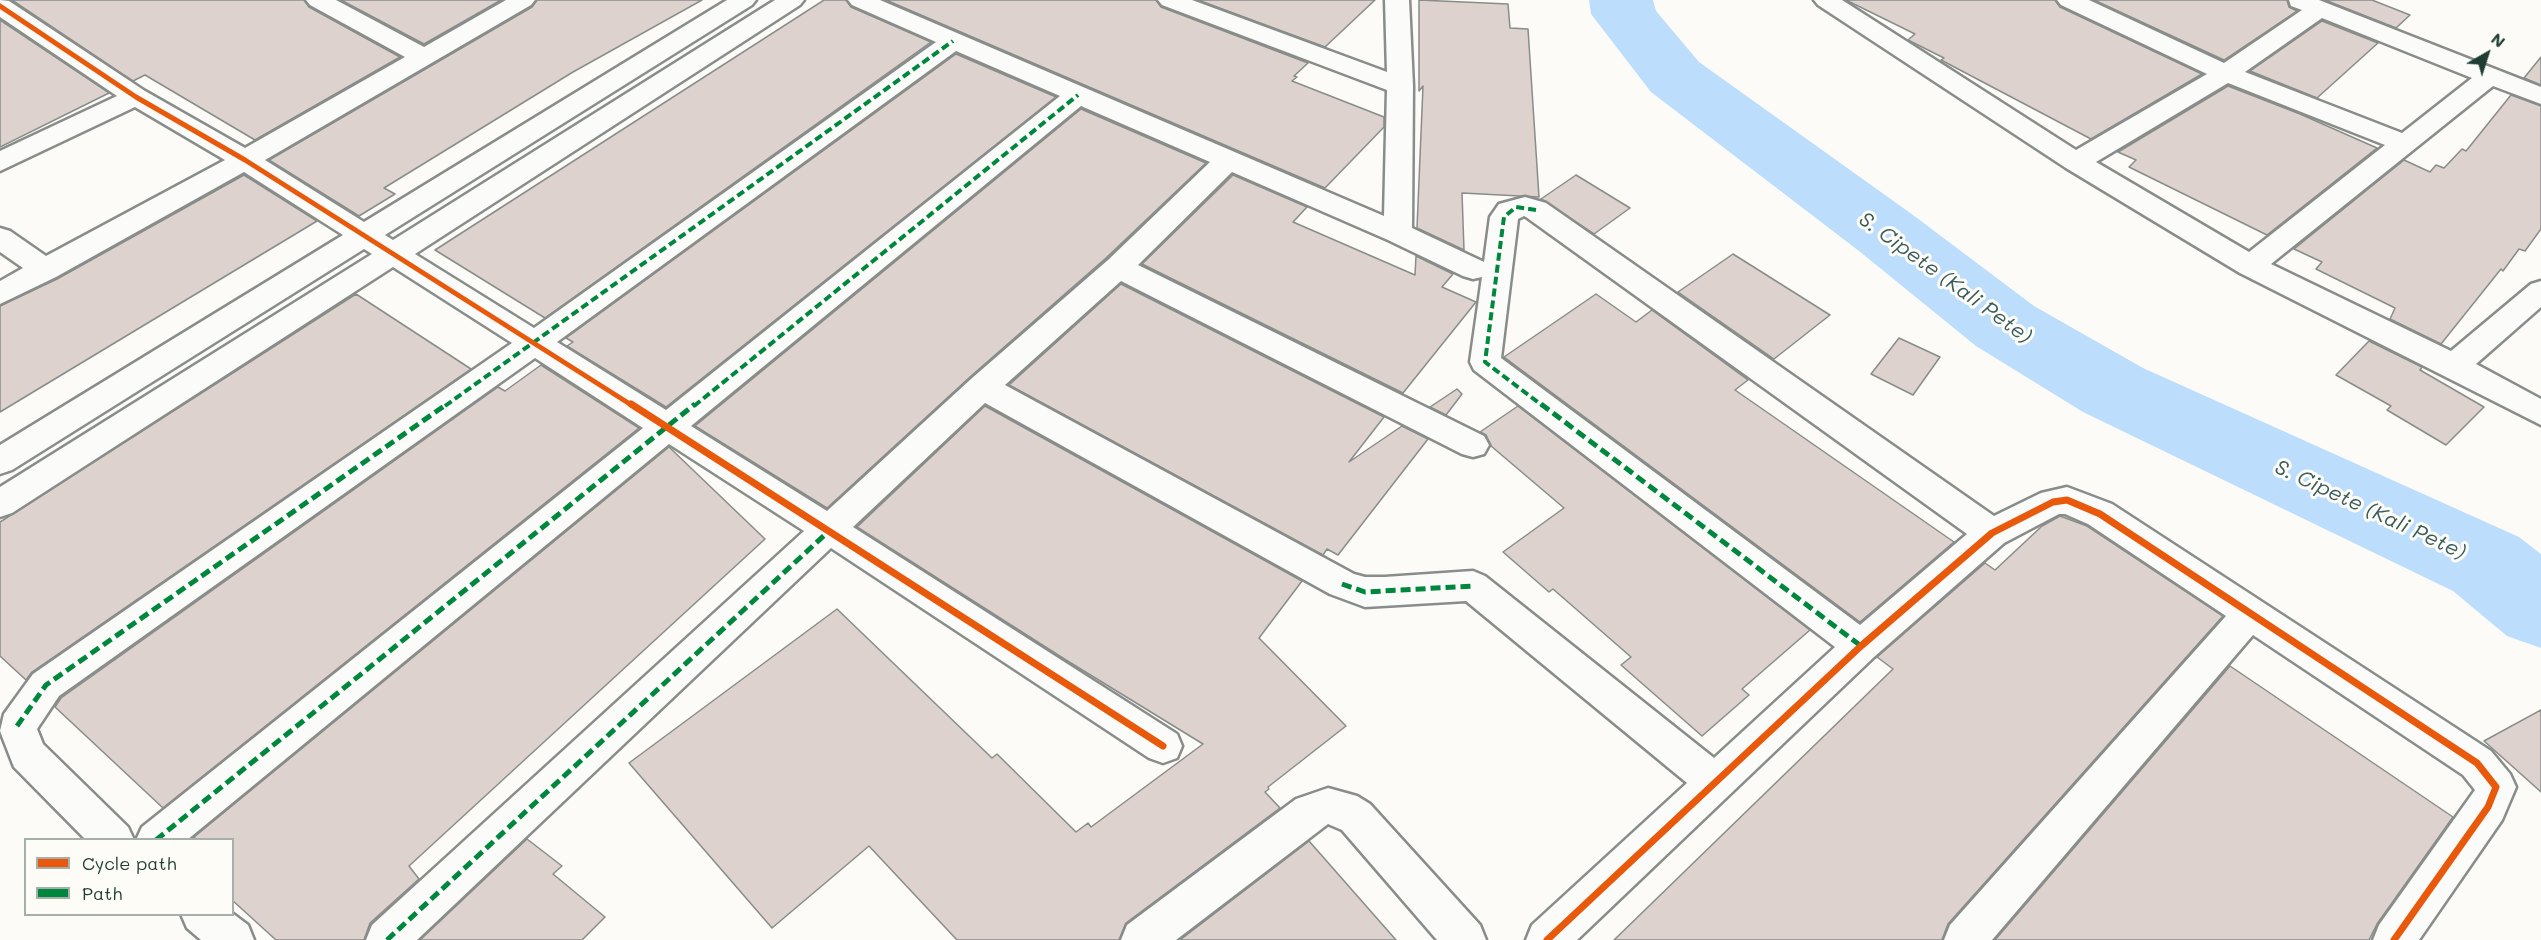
<!DOCTYPE html>
<style>
body{margin:0}
#map{position:relative;width:2541px;height:940px;overflow:hidden;background:#fcfbf8;font-family:Mali,sans-serif}
canvas{display:block}
.legend{position:absolute;left:24px;top:838px;width:210px;height:78px;box-sizing:border-box;background:#fdfcf7;border:2px solid #a4b0a9;margin:0;padding:8px 10px;list-style:none;font-size:18px;color:#1f3d34}
.legend li{display:flex;align-items:center;gap:12px;height:30px}
.legend b{width:30px;border:2px solid #a4b0a9}
.north{position:absolute;left:2457px;top:24px;width:60px;height:60px;-webkit-text-stroke:4px #fdfcf7;paint-order:stroke;rotate:39deg;font-size:16px;font-weight:700;line-height:24px;text-align:center;color:#1f3d34}
.north::after{content:'';display:block;margin:auto;width:21px;height:27px;background:#1f3d34;clip-path:polygon(50% 0,100% 100%,50% 72%,0 100%)}
</style>
<div id="map">
<canvas width="2541" height="940"></canvas>
<ul class="legend">
<li><b style="height:8px;background:#e8590c"></b>Cycle path</li>
<li><b style="height:8px;background:#00873e"></b>Path</li>
</ul>
<div class="north">N</div>
</div>
<script>
const g = document.querySelector('canvas').getContext('2d');
g.lineJoin = 'round';
const poly = rows => new Path2D(rows.map(r => 'M' + r).join(''));
function fill(path, color) { g.fillStyle = color; g.fill(path, 'evenodd'); }
function stroke(path, color, width, dash) { g.strokeStyle = color; g.lineWidth = width; g.lineCap = dash ? 'butt' : 'round'; g.setLineDash(dash || []); g.stroke(path); }
function label(font, color, halo, rows, align = 'center') {
  g.font = font + ' Mali,sans-serif'; g.lineWidth = 6; g.setLineDash([]); g.textBaseline = 'middle'; g.strokeStyle = halo; g.fillStyle = color; for (const [text, x, y, turn = 0] of rows) {
    g.save(); g.translate(x, y); g.rotate((+turn || 0) * Math.PI / 180); g.textAlign = isNaN(turn) ? turn : align; if (halo) g.strokeText(text, 0, 0); g.fillText(text, 0, 0); g.restore();
  }
}
fill(poly([
 [1589,0,1653,0,1656,11,1699,62,1913,215,2034,306,2143,368,2519,537,2541,554,2541,648,2507,636,2453,591,2083,412,1976,346,1859,251,1651,92,1591,14,1589,0]
]), '#bcdefc');
const building = poly([
 [12,0,304,0,309,7,400,57,255,140,145,75,133,81,12,0],
 [341,0,501,0,424,44,341,0],
 [537,0,702,0,573,72,384,188,395,194,359,216,269,160,532,7,537,0],
 [824,0,846,0,851,7,931,42,545,318,435,250,824,0],
 [886,0,1156,0,1161,7,1308,63,1294,76,1297,77,1292,81,1384,117,1384,127,1325,188,886,0],
 [1198,0,1375,0,1325,47,1198,0],
 [1419,0,1508,4,1510,28,1528,29,1539,197,1462,193,1464,250,1417,228,1423,86,1419,91,1419,0],
 [1846,0,2055,0,2060,7,2202,74,2091,139,1941,60,1944,58,1908,40,1915,34,1846,0],
 [2094,0,2287,0,2289,7,2297,11,2224,60,2094,0],
 [2325,0,2372,0,2410,15,2396,28,2325,0],
 [0,20,109,93,0,147,0,20],
 [2322,21,2378,43,2317,98,2250,71,2322,21],
 [956,54,1056,97,666,407,567,346,573,342,566,338,956,54],
 [2541,57,2541,85,2524,78,2541,57],
 [2228,86,2300,114,2377,148,2267,235,2129,167,2136,160,2118,152,2228,86],
 [2511,95,2541,106,2541,229,2525,251,2519,249,2503,271,2501,269,2441,344,2390,319,2395,308,2316,269,2322,262,2294,249,2404,160,2430,172,2436,165,2444,168,2462,149,2466,151,2511,95],
 [1081,109,1206,163,1106,258,970,377,827,508,695,426,1081,109],
 [244,175,317,221,0,412,0,306,57,279,244,175],
 [1233,175,1307,207,1293,222,1415,275,1416,256,1453,274,1442,287,1476,302,1403,393,1142,264,1233,175],
 [1576,175,1630,208,1594,234,1541,199,1576,175],
 [1733,254,1830,315,1774,359,1678,292,1733,254],
 [1121,284,1384,417,1349,462,1402,426,1428,439,1338,555,1327,549,1323,555,1009,385,1121,284],
 [356,294,471,369,32,672,26,680,0,656,0,522,356,294],
 [1596,294,1636,322,1652,310,1748,380,1735,390,1954,542,1860,622,1504,357,1596,294],
 [1899,338,1940,357,1913,395,1871,374,1899,338],
 [2369,341,2422,367,2420,370,2484,407,2446,445,2387,410,2391,406,2336,375,2369,341],
 [541,365,639,428,163,808,55,707,61,698,498,387,505,391,541,365],
 [1457,389,1462,394,1446,415,1430,407,1457,389],
 [985,406,1302,581,1259,638,1346,726,1268,787,1269,789,1265,792,1280,808,1126,923,1119,940,957,940,869,846,772,928,629,763,837,609,992,758,997,754,1076,832,1088,823,1091,827,1203,744,1066,660,857,527,985,406],
 [1518,406,1810,630,1742,689,1749,695,1702,736,1621,665,1631,657,1553,589,1549,592,1503,552,1564,508,1491,446,1486,435,1480,432,1518,406],
 [669,447,765,539,409,866,419,879,370,923,364,940,276,940,232,900,232,840,197,840,194,837,669,447],
 [2060,516,2087,526,2223,616,1948,924,1942,940,1614,940,1893,669,1877,657,1985,563,1995,570,2042,526,2060,516],
 [2230,666,2453,817,2377,924,2369,940,1995,940,2230,666],
 [2541,710,2541,792,2484,741,2541,710],
 [527,839,562,866,553,874,605,917,582,940,420,940,527,839],
 [1309,841,1396,940,1180,940,1309,841]
]);
fill(building, '#ddd2cd');
stroke(building, '#888d8a', 1.5);
const street = poly([
 [0,0,9,1,145,91,245,148,405,57,310,5,306,0,336,0,424,47,506,0,535,0,531,5,265,160,364,222,727,0,756,0,752,5,385,235,393,240,775,0,804,0,800,5,415,254,534,328,936,42,852,5,848,0,880,0,1384,216,1387,90,1162,5,1158,0,1192,0,1387,72,1385,0,1409,0,1413,86,1412,228,1484,262,1490,217,1499,204,1525,197,1546,203,1994,516,2041,493,2067,487,2112,504,2491,751,2510,774,2516,787,2502,820,2419,940,2373,940,2379,925,2475,790,2463,775,2253,635,1992,940,1944,940,1950,925,2226,616,2088,524,2065,514,2059,514,2004,543,1874,657,1577,940,1526,940,1532,925,1687,783,1466,601,1365,607,1330,594,985,403,853,527,1177,734,1182,746,1177,758,1163,763,1149,758,831,548,417,940,366,940,372,925,804,531,669,444,187,840,136,840,142,827,643,428,535,358,59,696,37,729,43,744,128,827,134,840,86,840,14,767,0,731,4,714,33,674,512,343,393,267,12,513,0,517,0,487,372,254,364,249,12,470,0,474,0,445,343,235,244,172,56,277,0,304,0,281,23,268,0,252,0,228,10,231,46,256,225,160,135,107,0,171,0,151,117,96,0,17,0,0],
 [956,51,1060,96,666,410,557,342,956,51],
 [1081,106,1210,162,1108,260,971,379,827,511,691,426,1081,106],
 [1232,172,1388,240,1463,276,1473,279,1482,277,1470,362,1474,370,1835,647,1714,758,1485,576,1473,571,1385,577,1365,577,1354,574,1005,385,1121,281,1462,454,1473,457,1484,454,1489,445,1484,436,1138,265,1232,172],
 [1524,216,1526,217,1967,534,1860,625,1501,358,1518,219,1524,216],
 [1814,0,1842,0,2076,150,2207,74,2061,5,2057,0,2089,0,2224,63,2302,10,2291,6,2289,0,2319,0,2541,87,2541,104,2493,86,2271,264,2451,351,2531,284,2541,281,2541,307,2476,364,2541,399,2541,425,2240,273,2066,168,1818,5,1814,0],
 [2322,18,2472,78,2402,133,2245,72,2322,18],
 [2228,83,2385,145,2249,252,2096,162,2228,83],
 [1328,788,1357,796,1370,804,1480,925,1486,940,1437,940,1342,830,1328,824,1176,940,1121,940,1127,925,1296,799,1328,788],
 [232,913,248,925,254,940,201,940,187,928,181,914,232,913]
]);
stroke(street, '#888d8a', 5);
fill(street, '#fbfbf9');
stroke(poly([
 [1536,210,1516,207,1504,217,1485,362,1543,406],
 [445,406,953,41],
 [694,406,1078,95]
]), '#00873e', 4, [8, 4]);
stroke(poly([
 [1541,404,1861,646],
 [1342,584,1365,592,1473,586],
 [17,726,46,685,447,404],
 [156,840,695,404],
 [387,940,830,530]
]), '#00873e', 5, [10, 5]);
stroke(poly([
 [0,6,136,97,245,160,633,406]
]), '#e8590c', 5);
stroke(poly([
 [631,404,1163,746],
 [1547,940,1861,646,1992,533,2053,502,2067,500,2100,514,2477,763,2496,787,2488,807,2394,940]
]), '#e8590c', 7);
label('italic 21px', '#395b5c', '#fdfcf7', [
 ["S. Cipete (Kali Pete)",1945,278,36],
 ["S. Cipete (Kali Pete)",2370,510,25]
]);
</script>
